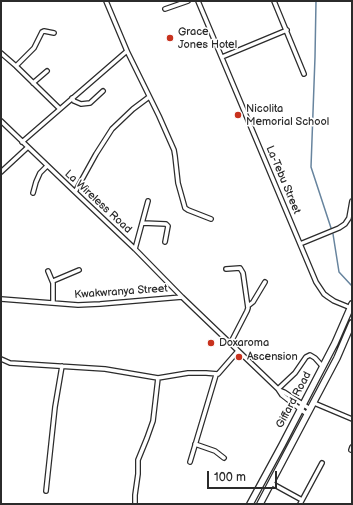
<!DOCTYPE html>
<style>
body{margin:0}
#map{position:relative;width:353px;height:505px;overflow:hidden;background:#fff;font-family:"Balsamiq Sans",sans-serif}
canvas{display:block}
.frame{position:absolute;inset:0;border:2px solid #2b2b2b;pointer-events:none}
.scale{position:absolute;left:207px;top:471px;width:70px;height:18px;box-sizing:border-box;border:2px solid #2b2b2b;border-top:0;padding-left:5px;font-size:12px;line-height:14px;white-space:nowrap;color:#2b2b2b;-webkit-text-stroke:3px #fff;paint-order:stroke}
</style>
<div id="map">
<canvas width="353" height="505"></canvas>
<div class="frame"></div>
<div class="scale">100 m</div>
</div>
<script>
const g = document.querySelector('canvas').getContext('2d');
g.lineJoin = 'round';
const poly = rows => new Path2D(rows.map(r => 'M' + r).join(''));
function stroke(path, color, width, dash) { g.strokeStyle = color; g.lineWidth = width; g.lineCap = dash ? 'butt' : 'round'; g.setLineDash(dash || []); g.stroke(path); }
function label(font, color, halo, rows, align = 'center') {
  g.font = font + ' "Balsamiq Sans",sans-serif'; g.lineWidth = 3; g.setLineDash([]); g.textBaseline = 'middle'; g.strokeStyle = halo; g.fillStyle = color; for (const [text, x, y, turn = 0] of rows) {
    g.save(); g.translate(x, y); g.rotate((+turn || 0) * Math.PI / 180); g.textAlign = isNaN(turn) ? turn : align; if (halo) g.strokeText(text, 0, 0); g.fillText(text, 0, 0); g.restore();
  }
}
stroke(poly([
 [316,1,315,57,311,167,331,228],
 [333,234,339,272,351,285]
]), '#67849e', 1.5);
const street = poly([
 [106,1,127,51,159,116,174,150,175,156,178,183,185,208,188,210,211,219],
 [198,1,316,282,324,294,328,297,334,301,351,308],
 [274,1,304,74],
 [165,9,188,1],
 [54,33,44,31,42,32,34,48,16,66,60,109],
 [1,53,16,66],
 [222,57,287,30],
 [33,83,47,71],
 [72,98,74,101,81,104,90,103,103,91],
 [1,121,75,192,135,249,182,297],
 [22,142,127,51],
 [1,172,28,147],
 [75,192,96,154,112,129,133,109,149,97],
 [33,193,36,182,40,173,47,166],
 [143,223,166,224,168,226,165,242],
 [300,244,339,228,345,224,349,218,352,201],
 [135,249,148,201],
 [226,269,240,268,243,273,248,308,247,311,230,344],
 [48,271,53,283,53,303],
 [53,281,79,270],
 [1,299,78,305,100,304,182,297,278,389,282,395,300,409,307,414],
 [248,306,253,302,265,282],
 [1,359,10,363,105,369,158,378,188,373,206,373,218,374,238,351],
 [278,389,295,373,306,357,310,355,315,358,323,367],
 [279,390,284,392,310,409],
 [314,403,352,419],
 [195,444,215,451,224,458],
 [351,450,352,447],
 [190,462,216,375],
 [271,483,302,500],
 [46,491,55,407,62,366],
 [135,504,135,495,138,474,138,460,147,438,153,421,158,378],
 [300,504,322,463]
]);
const primary = poly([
 [250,504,282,445,335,343,352,304],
 [260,504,337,358,352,323]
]);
stroke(street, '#2b2b2b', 6);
stroke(primary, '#2b2b2b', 8);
stroke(street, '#fff', 3.5);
stroke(primary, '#fff', 5.5);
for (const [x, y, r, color] of [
 [170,38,4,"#c8321e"],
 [238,115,4,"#c8321e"],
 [211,343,4,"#c8321e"],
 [239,357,4,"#c8321e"]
]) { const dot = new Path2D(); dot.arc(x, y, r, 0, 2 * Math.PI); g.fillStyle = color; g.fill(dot); stroke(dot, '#fff', 1.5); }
label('11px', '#2b2b2b', '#fff', [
 ["Grace",178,32],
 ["Jones Hotel",178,45],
 ["Nicolita",246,109],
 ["Memorial School",246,122],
 ["Doxaroma",219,343],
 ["Ascension",247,357]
], 'left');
label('11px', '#2b2b2b', '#fff', [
 ["La-Tebu Street",283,180,67],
 ["La Wireless Road",98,202,43],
 ["Kwakwranya Street",121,292,-4],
 ["Giffard Road",294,400,-62]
]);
</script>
